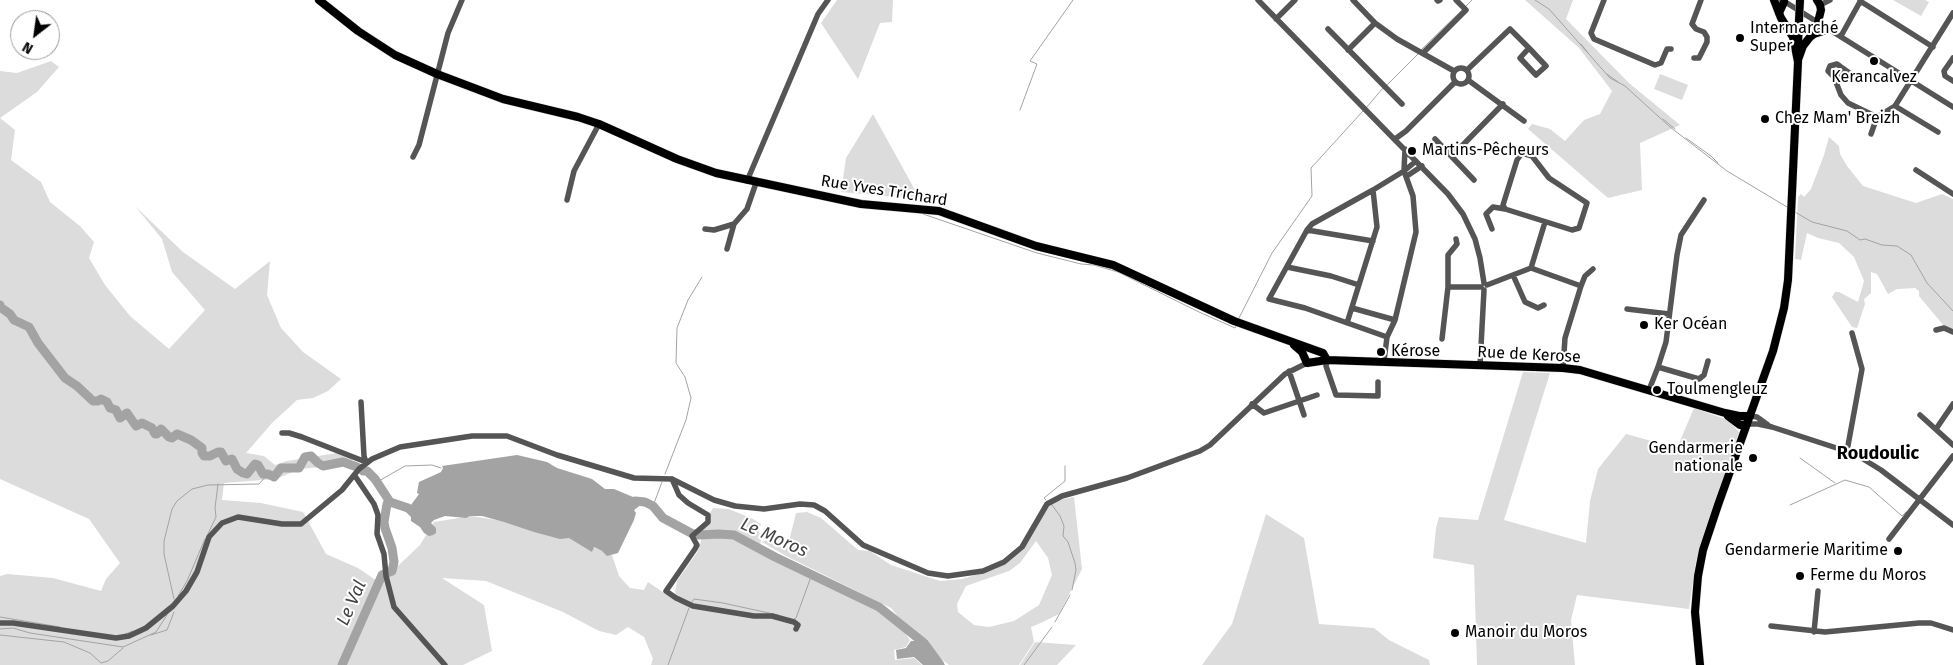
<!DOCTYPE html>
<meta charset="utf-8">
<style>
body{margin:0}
#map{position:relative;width:1953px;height:665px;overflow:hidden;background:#fff;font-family:"Fira Sans",sans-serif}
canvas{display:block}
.north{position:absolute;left:10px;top:10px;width:50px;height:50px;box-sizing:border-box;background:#fff;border:1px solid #999;border-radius:50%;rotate:210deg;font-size:14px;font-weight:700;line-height:20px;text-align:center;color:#000}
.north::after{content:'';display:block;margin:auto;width:18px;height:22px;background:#000;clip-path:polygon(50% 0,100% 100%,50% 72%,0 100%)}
</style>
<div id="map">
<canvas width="1953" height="665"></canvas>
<div class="north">N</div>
</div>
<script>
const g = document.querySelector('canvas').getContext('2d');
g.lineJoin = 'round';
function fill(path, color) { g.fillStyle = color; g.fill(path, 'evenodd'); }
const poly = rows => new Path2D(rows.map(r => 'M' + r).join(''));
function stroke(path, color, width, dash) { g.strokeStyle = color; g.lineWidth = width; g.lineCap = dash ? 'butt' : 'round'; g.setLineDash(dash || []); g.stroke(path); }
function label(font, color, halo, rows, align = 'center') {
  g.font = font + ' "Fira Sans",sans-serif'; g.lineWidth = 4; g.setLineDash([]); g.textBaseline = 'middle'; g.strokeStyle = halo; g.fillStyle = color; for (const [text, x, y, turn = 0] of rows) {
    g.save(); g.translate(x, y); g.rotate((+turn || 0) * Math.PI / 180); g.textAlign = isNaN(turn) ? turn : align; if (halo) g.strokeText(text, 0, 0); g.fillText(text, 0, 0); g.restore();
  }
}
fill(poly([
 [837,0,893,0,892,22,880,23,858,79,821,23],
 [1525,0,1573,0,1566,19,1629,83,1680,125,1640,143,1642,190,1608,198,1528,129,1532,124,1550,129,1565,141,1584,120,1600,114,1612,91,1579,48],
 [1893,0,1925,0,1929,2,1921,16],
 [51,61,59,67,37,92,0,118,15,130,11,160,41,182,50,202,80,226,94,242,89,258,105,285,130,316,169,349,205,310,172,272,162,239,135,206,183,252,235,289,270,261,267,295,281,328,303,352,341,379,328,391,313,398,297,400,272,423,246,453,264,456,275,465,287,461,343,452,355,458,343,465,300,469,276,479,224,483,222,500,261,503,303,512,326,554,358,568,380,583,420,545,434,522,471,516,522,524,569,537,612,555,619,576,630,588,644,590,648,582,679,603,675,592,677,581,698,551,703,534,702,529,704,523,713,508,729,509,753,519,761,524,759,531,761,540,759,551,808,570,837,589,860,597,890,613,910,640,906,647,894,650,895,660,914,658,922,665,651,665,653,659,644,637,628,627,616,635,599,631,563,612,486,581,442,578,484,605,492,651,463,665,0,665,0,576,7,574,53,578,101,591,106,579,120,563,89,519,0,479,0,71,17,73],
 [1660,74,1688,85,1682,100,1654,89],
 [873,114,920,199,841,192,846,158],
 [1829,137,1839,146,1840,154,1847,166,1863,186,1916,203,1942,194,1953,199,1953,329,1944,326,1919,296,1919,291,1915,288,1897,289,1888,294,1877,274,1871,272,1871,293,1864,299,1865,304,1857,328,1852,327,1832,297,1835,292,1839,292,1858,302,1864,281,1854,257,1839,243,1818,238,1807,233,1801,260,1795,259,1798,197,1801,194,1804,197,1811,189,1824,155],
 [1523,372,1550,373,1504,520,1586,543,1590,501,1598,469,1626,434,1677,448,1694,408,1728,420,1739,432,1696,561,1689,609,1577,595,1571,620,1575,665,1477,665,1474,565,1433,558,1436,528,1439,517,1478,520],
 [1074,497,1082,569,1059,614,1043,622,1031,627,1034,642,1019,665,949,665,932,652,911,632,891,608,788,557,762,542,771,538,789,541,796,513,807,512,821,518,858,550,870,551,891,565,940,581,962,579,995,569,1016,554,1042,510,1059,500],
 [1036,541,1048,558,1052,575,1039,605,1014,621,989,627,974,625,958,612,957,604,966,586,1009,571,1020,563],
 [1266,514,1304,538,1319,624,1374,628,1389,640,1429,660,1430,665,1202,665,1232,624],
 [1035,642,1076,645,1057,665,1020,665]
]), '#dcdcdc');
fill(poly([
 [517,455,547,462,557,468,592,479,605,489,614,489,645,502,644,504,642,504,634,510,636,513,634,520,618,553,607,556,602,551,594,547,592,552,569,538,560,539,534,532,504,522,482,516,470,516,466,518,445,516,434,520,431,523,436,528,436,533,433,535,429,536,424,533,420,527,411,521,411,517,397,503,399,501,404,504,411,505,419,494,417,493,419,482,441,472,443,468,442,466],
 [911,641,916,641,945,665,923,665,914,657,897,659,896,650,906,648]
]), '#a3a3a3');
stroke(poly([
 [1535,0,1549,9,1610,78,1625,86,1670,127,1727,171,1787,207],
 [1466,6,1472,0],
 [1581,44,1588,53],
 [1421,50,1463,9],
 [1607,74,1618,82],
 [1386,86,1419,53],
 [1366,108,1383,88],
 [1020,110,1037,64,1030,61,1073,0],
 [1663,119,1675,129],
 [1686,138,1711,156,1718,163],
 [855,199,868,201],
 [1795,212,1812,222,1847,231,1860,240,1865,239,1882,245,1897,246,1911,255,1927,283,1953,311],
 [923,214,1037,253,1081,264,1094,265,1118,272,1199,312,1235,328,1237,324],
 [1239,318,1272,253,1312,196,1311,168,1363,111],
 [1800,458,1835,483],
 [665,474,686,420,691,398,685,377,676,363,677,328,688,300,702,277],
 [377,482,405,466,432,465,441,468],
 [1046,500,1044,498,1065,481,1065,466],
 [1052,505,1060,516,1064,526,1063,536,1068,542,1075,563,1076,570,1072,590],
 [1790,505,1845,480,1869,487,1902,516,1906,512],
 [653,506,662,482],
 [207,536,216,517,215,508,218,484],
 [178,596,187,581,205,539],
 [174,599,164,554,164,541,172,509,177,501,192,489,208,485,259,484,268,474],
 [692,602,694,599,723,603,778,615],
 [0,617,60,627],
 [794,619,796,618,812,574],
 [1055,622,1070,595],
 [0,629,13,628,30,633,123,647,156,632,167,615],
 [125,634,133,631],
 [0,635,64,642,90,653,101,663,108,661,123,648],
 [151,635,167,630,174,612],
 [668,665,689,608],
 [1024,665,1052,627]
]), '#a3a3a3', 1);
stroke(poly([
 [0,305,0,307,10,314,14,320,29,327,38,343,65,378,77,386,93,401,98,401,101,399,107,402,110,408,116,410,120,418,127,413,136,426,142,423,152,428,155,434,157,434,161,429,169,437,172,438,177,434,191,440,202,448,202,453,204,456,210,456,218,452,221,452,226,461,232,459,237,469,243,473,247,474,255,464,258,465,263,474,268,474,274,477,281,468,299,468,305,457,311,456,318,463,323,466,343,462,357,467],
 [363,471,367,471,375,479,390,502,408,508],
 [635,501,645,502,653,506,663,518,691,533,699,535,719,534,734,535,775,557,879,607,924,643,940,665],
 [342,665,382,575,392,571,394,562,392,548,385,528,384,522,387,504,390,502]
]), '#a3a3a3', 9);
const major = poly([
 [319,0,358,31,395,55,437,74,503,99,578,117,599,124,677,159,716,173,861,204,939,211,1036,246,1113,265,1234,321,1323,353,1327,360],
 [1817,0,1820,5,1821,10,1818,22],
 [1779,13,1784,2],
 [1798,45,1799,20],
 [1798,60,1803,46,1810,37,1814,34,1829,29],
 [1294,345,1302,352,1307,363,1327,360,1563,368,1580,370,1725,413,1739,416,1750,416],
 [1728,416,1740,425,1747,424],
 [1700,665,1695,612,1698,576,1703,550,1718,505,1773,351,1784,308,1788,280,1798,62,1793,37,1781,18,1774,0]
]);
stroke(major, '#dbdbdb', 9);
stroke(poly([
 [1258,0,1448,194,1463,214,1475,239,1480,258,1484,283],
 [1353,0,1375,23,1397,39,1454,71],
 [1437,0,1438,1,1440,0],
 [1604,0,1591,33,1594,39,1655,65,1661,63,1667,49,1671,49],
 [1782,0,1953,107],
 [1860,1,1933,47],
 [1820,5,1830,0],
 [1276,19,1295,0],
 [1328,29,1402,104],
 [1841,36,1861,0],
 [1348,50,1375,23],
 [1423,53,1466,10,1456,0],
 [1694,58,1699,58,1707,42,1707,37,1704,32,1696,29,1692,24,1701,0],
 [1953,58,1944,71,1945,76,1953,81],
 [1841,67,1858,79],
 '1453 76a8 8 0 1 1 16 0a8 8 0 1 1-16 0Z',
 [1467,70,1510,29,1529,48,1546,66,1536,75,1520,58,1529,48],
 [1834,77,1839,76,1842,71,1841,67,1837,64,1830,66,1828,71,1834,77,1841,95,1848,103,1877,117],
 [1468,80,1524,121],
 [1895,106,1938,132],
 [1871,134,1877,117,1895,106,1953,13],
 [1395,139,1406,131,1455,82],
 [1435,139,1474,180],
 [1522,153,1532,156,1549,178,1587,203,1579,228,1572,230,1505,209,1503,205,1517,160,1522,153],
 [1452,156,1503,104],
 [413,157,419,145,448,33,462,0],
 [1916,170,1953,194],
 [1407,176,1422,166],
 [747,181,818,14,828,0],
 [567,200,574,171,599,124],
 [705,229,714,230,734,224,747,209,756,183],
 [1492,229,1486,214,1493,207,1505,209],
 [1307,230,1373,241],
 [1456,239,1457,244,1448,255,1448,287,1481,287],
 [727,249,734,224],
 [1287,267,1331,276,1359,285],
 [1531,268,1545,222],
 [1513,275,1525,302,1538,308,1544,305],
 [1487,285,1531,268,1581,286],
 [1352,308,1395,320],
 [1627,309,1669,314],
 [1347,323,1377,227,1373,190],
 [1936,330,1944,328,1953,332],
 [1387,337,1305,308,1269,299,1307,230,1312,224,1373,190,1404,171,1416,161],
 [1442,339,1448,287],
 [1327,360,1326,366,1336,395,1378,396,1378,382],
 [1384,361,1387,337,1395,320,1416,232,1413,196,1404,171,1405,149],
 [1480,365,1484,290],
 [1658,367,1699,379,1704,375,1708,361],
 [1563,368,1565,338,1581,286,1585,276,1593,269],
 [1289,371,1304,415],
 [1649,390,1658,367,1666,342,1677,255,1681,235,1704,200],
 [361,402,364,456,366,462],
 [1252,404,1264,413,1317,395],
 [1920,415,1953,445],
 [1750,416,1757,417,1768,425],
 [1747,424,1758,424,1772,427,1855,454,1881,470,1953,525],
 [1936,429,1953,404],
 [282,433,289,433,302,437,366,462],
 [1847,451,1862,369,1852,333],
 [355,476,374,504,378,515,377,534,384,554,386,576,394,607,445,665],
 [672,479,679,495,688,503,708,515,708,522,692,536,697,545,695,549,666,591,676,598,693,606,754,616,772,616,794,622,798,625,796,629],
 [1889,539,1953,456],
 [0,623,13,623,116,638,129,636,146,628,173,606,186,591,197,572,209,537,222,523,238,517,282,524,301,524,342,490,359,469,372,459,400,447,472,436,507,436,557,455,634,478,672,479,714,500,735,506,764,509,800,504,814,505,825,511,863,545,928,573,948,576,983,571,1004,562,1022,547,1047,504,1062,496,1127,478,1200,451,1210,445,1285,374,1307,363],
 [1771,626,1825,632,1919,623,1931,623,1953,630],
 [1814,632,1818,591]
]), '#555', 5.5);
stroke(major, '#000', 8);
const majorBridge = poly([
 [1799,20,1800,0]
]);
stroke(majorBridge, '#dbdbdb', 9, []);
stroke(majorBridge, '#000', 8);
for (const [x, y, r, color] of [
 [1740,38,5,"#000"],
 [1874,61,5,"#000"],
 [1765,119,5,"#000"],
 [1412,151,5,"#000"],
 [1644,325,5,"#000"],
 [1381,352,5,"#000"],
 [1657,390,5,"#000"],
 [1753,458,5,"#000"],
 [1898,551,5,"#000"],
 [1800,576,5,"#000"],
 [1455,633,5,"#000"]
]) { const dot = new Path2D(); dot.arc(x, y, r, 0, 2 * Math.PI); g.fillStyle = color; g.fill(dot); stroke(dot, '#fff', 2); }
label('16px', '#000', '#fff', [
 ["Intermarché",1750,29],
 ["Super",1750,47],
 ["Kerancalvez",1874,78,"center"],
 ["Chez Mam' Breizh",1775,119],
 ["Martins-Pêcheurs",1422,151],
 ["Ker Océan",1654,325],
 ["Kérose",1391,352],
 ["Toulmengleuz",1667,390],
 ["Gendarmerie",1743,449,"right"],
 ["nationale",1743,467,"right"],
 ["Gendarmerie Maritime",1888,551,"right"],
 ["Ferme du Moros",1810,576],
 ["Manoir du Moros",1465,633]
], 'left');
label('16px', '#000', '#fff', [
 ["Rue Yves Trichard",884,191,9],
 ["Rue de Kerose",1529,355,3]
]);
label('bold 18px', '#000', '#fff', [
 ["Roudoulic",1878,454]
]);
label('italic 18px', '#444', '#fff', [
 ["Le Moros",774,538,24],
 ["Le Val",352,603,-66]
]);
</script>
